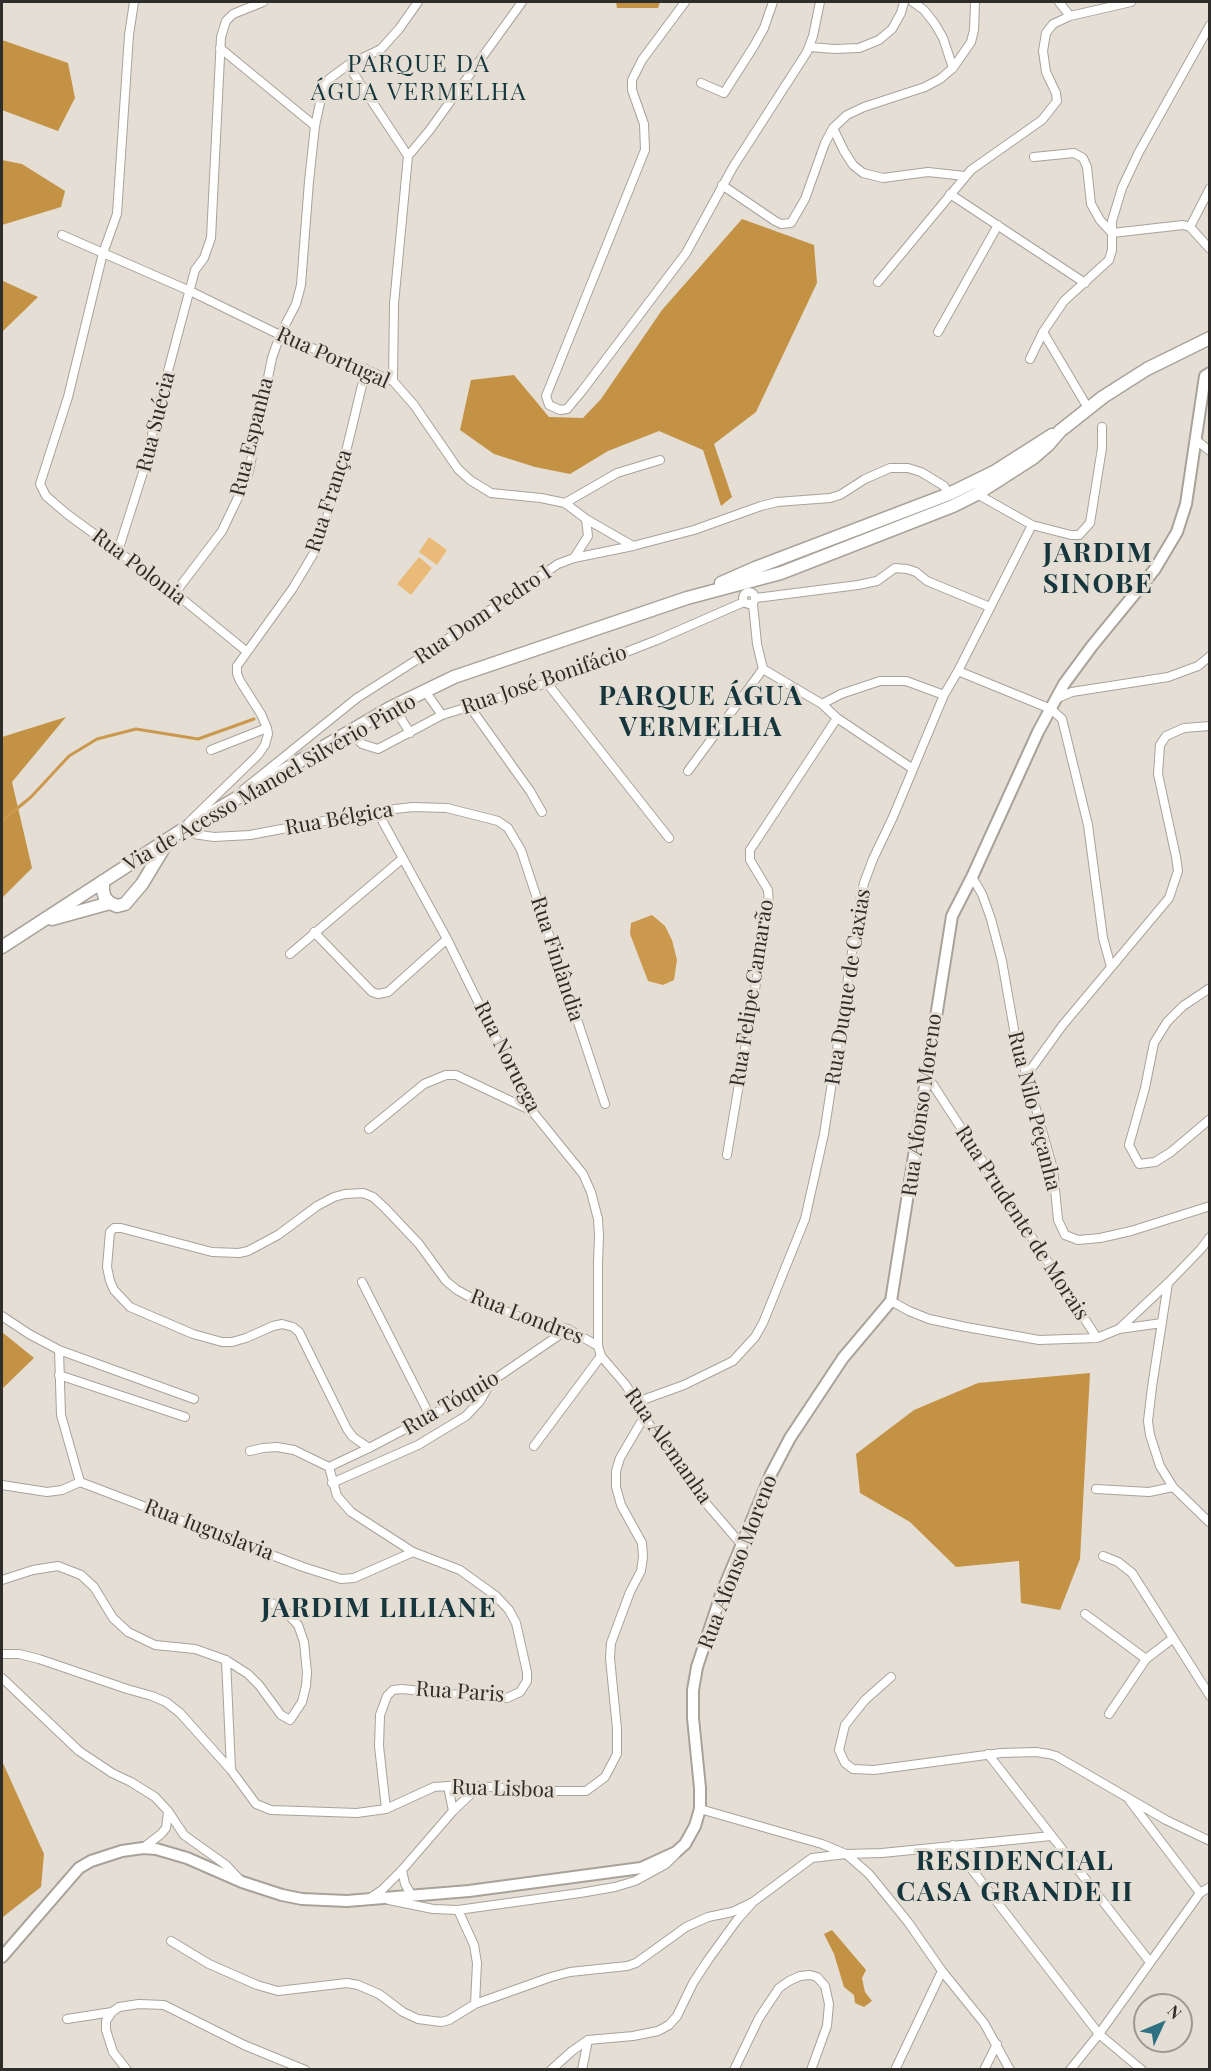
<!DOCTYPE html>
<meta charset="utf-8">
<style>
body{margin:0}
#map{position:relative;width:1211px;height:2071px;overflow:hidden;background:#e5ded4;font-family:"Playfair Display",serif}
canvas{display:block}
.frame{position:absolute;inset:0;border:3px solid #2f2d29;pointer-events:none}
.north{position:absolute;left:1133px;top:1993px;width:60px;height:60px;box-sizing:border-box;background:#e5ded4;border:2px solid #9c9790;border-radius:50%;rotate:46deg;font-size:16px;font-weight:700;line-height:24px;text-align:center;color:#2f2d29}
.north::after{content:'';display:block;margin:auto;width:21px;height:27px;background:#2f7183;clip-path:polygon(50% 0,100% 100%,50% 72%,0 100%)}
</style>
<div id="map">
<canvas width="1211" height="2071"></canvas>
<div class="frame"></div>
<div class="north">N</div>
</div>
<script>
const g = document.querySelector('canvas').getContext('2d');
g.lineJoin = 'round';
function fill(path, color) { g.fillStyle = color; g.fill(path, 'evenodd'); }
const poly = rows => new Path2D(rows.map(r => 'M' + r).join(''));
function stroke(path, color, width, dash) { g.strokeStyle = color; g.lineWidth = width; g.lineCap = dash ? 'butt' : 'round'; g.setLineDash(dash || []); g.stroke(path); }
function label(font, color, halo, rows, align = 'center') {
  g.font = font + ' "Playfair Display",serif'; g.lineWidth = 6; g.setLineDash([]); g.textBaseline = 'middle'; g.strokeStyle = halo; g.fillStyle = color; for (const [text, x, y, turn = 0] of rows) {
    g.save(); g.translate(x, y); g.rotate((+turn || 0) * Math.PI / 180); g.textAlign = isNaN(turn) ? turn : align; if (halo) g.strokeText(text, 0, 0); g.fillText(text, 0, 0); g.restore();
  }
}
fill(poly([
 [429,537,447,550,437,565,419,552],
 [419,557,432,568,411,595,397,584]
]), '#eabb78');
fill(poly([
 [616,2,660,2,658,8,617,8],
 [2,40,68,63,75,98,58,131,2,110],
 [2,160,22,164,65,191,61,207,2,225],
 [742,219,814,245,817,283,756,412,714,444,732,497,721,506,703,450,659,431,608,451,570,474,535,467,494,454,460,430,471,380,514,375,549,417,583,418,601,399,662,310],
 [2,277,3,281,38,297,2,332],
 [66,717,12,782,32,868,2,898,2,737],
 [2,1332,34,1358,2,1389],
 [1090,1373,1080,1559,1060,1610,1021,1603,1019,1561,956,1567,910,1522,860,1493,856,1454,914,1410,978,1383],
 [2,1761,44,1854,41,1887,3,1917,2,1916],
 [832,1930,866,1970,862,1978,865,1992,872,2001,864,2007,855,2003,854,1995,844,1987,834,1954,824,1934]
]), '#c39245');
fill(poly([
 [652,915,665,926,672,940,677,960,674,980,663,985,648,981,630,934,631,923]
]), '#cb994d');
stroke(poly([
 [2,821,31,797,69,756,97,739,136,729,198,739,254,719],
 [2,1383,2,1385]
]), '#cb994d', 3);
const minor = poly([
 [134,2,129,35,117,214,103,253,68,397,40,484,46,496,67,514,175,593,246,651],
 [685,2,642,60,632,80,632,90,644,124,645,150,546,396,549,405,560,410,567,409,582,391,686,253,733,167,807,52,813,36,820,2],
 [913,2,924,10,935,24,943,38,953,68],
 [1059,2,1070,16],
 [809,47,835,49,859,48,879,40,892,29,901,13,904,2],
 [220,48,315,126],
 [348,65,408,156],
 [701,83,724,93,754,46,764,28,773,2],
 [833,128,844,151,853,165,863,173,883,178,928,172,965,176],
 [1034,157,1074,153,1083,158,1087,167,1091,204,1100,220,1112,233],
 [722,185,775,221,781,224,791,223,805,199,825,143,833,128,847,115,864,107,925,87,940,79,953,68,971,42,974,30,975,2],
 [950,194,1085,283],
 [1190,227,1210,188],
 [1112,233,1183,225,1190,227,1210,249],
 [62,235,190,291,280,335,393,381,414,405,458,469,470,480,491,493,541,498,565,503,586,519,633,546],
 [878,282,971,170,1042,120,1057,101,1056,93,1046,72,1043,51,1046,33,1053,24,1070,16,1131,2],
 [938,332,998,225],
 [1043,332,1088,408],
 [1030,359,1043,332,1064,301,1109,260,1112,250,1112,221,1122,188,1139,152,1210,25],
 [393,381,394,304,408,156,429,131,522,2],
 [1196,440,1210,451],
 [977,494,1032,525,1071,535,1079,535,1090,523,1102,448,1102,427],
 [565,503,617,473,660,460],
 [118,551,146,463,156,416,195,270,204,258,211,238,221,37,226,21,233,14,263,2],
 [574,558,588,536,586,519],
 '743 598a6 6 0 1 1 12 0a6 6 0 1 1-12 0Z',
 [175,593,222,531,244,485,249,471,272,358,280,335,296,304,301,285,309,181,315,126,323,89,329,79,348,65,381,49,399,29,418,2],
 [756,598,858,585,877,581,895,568,907,569,916,572,927,581,990,607],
 [753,604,757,644,763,669,822,704,837,718,913,769],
 [958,671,1051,709,1062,719,1088,825,1103,938,1111,967],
 [547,683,669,838],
 [425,691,442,715],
 [1058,698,1072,692,1168,677,1198,666,1210,656],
 [822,704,841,694,880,681,906,681,944,695],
 [394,707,410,733],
 [470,707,530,791,542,812],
 [349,731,362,744,378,749,442,715,547,683,657,640,744,602],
 [211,750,267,728],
 [688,771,763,669],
 [243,790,357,698,418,659,558,564,574,558,633,546,694,530,761,506,777,502,830,498,840,495,865,479,890,468,908,468,921,472,944,486,949,494],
 [377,811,447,939,532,1111,583,1174,591,1192,598,1219,599,1236,598,1262,598,1346,601,1356,625,1384,637,1402,644,1417,699,1495,741,1544],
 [189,822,258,755,265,745,268,734,267,728,261,714,240,681,237,674,237,666,293,588,318,546,341,472,366,369],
 [180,832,214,837,250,835,377,811,413,807,447,808,498,821,508,828,521,850,605,1104],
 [972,877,982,894,991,919,1002,961,1015,1035,1053,1169,1058,1220,1065,1235,1078,1240,1100,1238,1131,1231,1210,1206],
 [314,932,372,992,378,994,388,992,447,939],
 [290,954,402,859],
 [1210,988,1183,1006,1167,1022,1154,1043,1145,1088,1129,1145,1139,1164,1155,1162,1171,1152,1210,1119],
 [1026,1076,1062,1026,1169,898,1178,871,1176,857,1158,774,1160,745,1166,736,1184,728,1210,726],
 [928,1077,1097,1338],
 [369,1129,424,1084,446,1075,456,1075,532,1111],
 [727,1155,769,906,768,890,750,860,750,850,837,718],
 [362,1282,430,1416],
 [1168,1283,1152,1387,1148,1421,1150,1435,1160,1466,1173,1487,1210,1523],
 [891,1301,909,1311,929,1319,966,1327,1039,1340,1097,1338,1119,1329,1169,1282,1201,1249,1210,1237],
 [2,1316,29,1334,59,1350,194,1399],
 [1119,1329,1162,1323],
 [59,1350,61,1415,80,1482],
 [59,1375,185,1417],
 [637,1402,684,1385,733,1361,755,1337,763,1323,805,1219,824,1134,860,900,864,883,873,859,893,817,944,695,958,671,1032,525],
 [534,1446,601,1356],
 [369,1448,353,1437,347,1429,299,1332,293,1327,282,1324,273,1326,246,1338,232,1342,222,1342,193,1334,130,1307,114,1290,110,1281,107,1267,110,1232,114,1228,121,1228,212,1252,239,1253,248,1251,278,1235,317,1206,334,1197,345,1194,363,1193,373,1197,385,1208,419,1244,446,1281,457,1290,470,1297,532,1322,568,1329,598,1346],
 [250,1451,263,1448,277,1447,294,1450,329,1467,369,1448,430,1416,492,1381,568,1329],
 [329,1467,337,1496,351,1512,413,1552,460,1570,496,1596,509,1610,516,1623,527,1672,527,1681,520,1692,507,1698,479,1697,402,1689,393,1690,387,1696,380,1715,379,1746,386,1809],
 [332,1483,418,1445,466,1416,480,1401,491,1382],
 [2,1485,47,1492,62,1490,80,1482,303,1567,341,1579,354,1578,413,1552],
 [1096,1489,1149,1492,1173,1487],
 [1103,1556,1118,1562,1132,1573,1210,1696],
 [2,1580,33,1570,58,1566,81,1575,94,1587,113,1618,128,1632,155,1645,195,1649,226,1660,248,1674,259,1685,281,1715,290,1720,302,1702,306,1686,307,1673,304,1642,298,1625,286,1612,270,1602],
 [1085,1614,1146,1659],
 [2,1654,19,1654,39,1659,127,1689,152,1696,166,1702,180,1713,231,1770,256,1804,271,1810,357,1813,386,1809,434,1787,448,1786,479,1786,536,1791,586,1791,605,1777,617,1754,617,1729,610,1658,611,1643,630,1592,641,1571,643,1557,642,1543,621,1505,616,1487,616,1471,620,1458,644,1417],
 [226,1660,231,1769],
 [891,1677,865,1700,845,1725,839,1750,845,1763,853,1769,874,1770,1001,1753,1036,1752,1049,1754,1056,1756,1166,1820,1210,1841],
 [2,1678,79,1751,112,1773,131,1782,155,1797,168,1811,184,1835,226,1865,240,1880],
 [1109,1714,1146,1659,1172,1639],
 [988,1754,1150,1962],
 [448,1786,453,1811],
 [1130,1801,1200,1893],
 [700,1809,822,1844,846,1854,869,1874,908,1922,942,1971,984,2023,1010,2070],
 [953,1845,1099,2034,1142,2070],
 [143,1848,161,1834,166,1828,168,1812],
 [402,1870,405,1884,412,1896],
 [370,1898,382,1890,402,1870,453,1811,479,1786],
 [389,1900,433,1909,458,1910,580,1893,615,1887,635,1881,666,1864,676,1854],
 [458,1910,474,1945,477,1963,475,2004],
 [171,1941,209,1964,257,1985,278,1991,347,1983,358,1985,379,1994,403,2012,418,2019,441,2022,449,2020,475,2004,551,1977,570,1972,627,1966,636,1963,686,1927,708,1917,732,1912,753,1902],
 [67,2019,112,2012],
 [127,2070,113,2052,106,2030,106,2021,112,2012,119,2007,139,2004,164,2005,244,2045,305,2070],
 [551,2070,572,2051,588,2040,633,2036,658,2031,669,2025,677,2016,693,1983,708,1960,737,1920,753,1902,812,1858,846,1854,882,1853,1051,1836],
 [582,2070,588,2040],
 [734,2070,759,2018,779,1988,789,1981,800,1976,810,1975,817,1977,825,1986,829,2004,827,2026,811,2070],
 [895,2070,942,1971],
 [984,2070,997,2044],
 [1070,2070,1099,2034,1200,1893,1210,1887]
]);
const secondary = poly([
 [2,1957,79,1868,91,1861,122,1851,143,1848,156,1849,187,1858,242,1882,282,1895,302,1899,347,1901,469,1891,641,1868,676,1852,685,1844,695,1826,700,1809,700,1788,693,1718,693,1690,697,1667,721,1595,771,1474,790,1438,843,1358,891,1301,952,916,972,877,1038,732,1064,684,1092,646,1155,569,1177,532,1186,504,1205,376,1210,373]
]);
const primary = poly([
 [721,583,755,568,949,494,994,472,1052,435],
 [103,881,103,891,105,898,110,903,117,906,125,904,142,884,168,841],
 [52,919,110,903],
 [2,947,179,832,390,708,454,677,687,598,781,573,953,506,977,494,1033,458,1048,445,1060,431,1103,397,1147,369,1210,338]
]);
stroke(minor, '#a9a299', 10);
stroke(secondary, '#a9a299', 14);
stroke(primary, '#a9a299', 15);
stroke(minor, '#fff', 8);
stroke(secondary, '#fff', 10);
stroke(primary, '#fff', 12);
label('21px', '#2f2d29', '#e5ded4', [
 ["Rua Portugal",333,358,24],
 ["Rua Suécia",156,422,-76],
 ["Rua Espanha",252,437,-76],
 ["Rua França",329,501,-72],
 ["Rua Polonia",139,567,37],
 ["Rua Dom Pedro I",483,615,-34],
 ["Rua José Bonifácio",544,680,-19],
 ["Via de Acesso Manoel Silvério Pinto",270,783,-30],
 ["Rua Bélgica",339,819,-10],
 ["Rua Finlândia",557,959,72],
 ["Rua Duque de Caxias",848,987,-81],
 ["Rua Felipe Camarão",752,993,-81],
 ["Rua Noruega",507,1057,63],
 ["Rua Afonso Moreno",922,1105,-82],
 ["Rua Nilo Peçanha",1034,1111,76],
 ["Rua Prudente de Morais",1022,1223,57],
 ["Rua Londres",527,1317,21],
 ["Rua Tóquio",451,1403,-30],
 ["Rua Alemanha",668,1446,55],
 ["Rua Iuguslavia",209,1530,21],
 ["Rua Afonso Moreno",738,1562,-69],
 ["Rua Paris",460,1692,4],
 ["Rua Lisboa",503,1789,2]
]);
g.letterSpacing = '1.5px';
label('24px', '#16363e', '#e5ded4', [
 ["PARQUE DA",419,65],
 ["ÁGUA VERMELHA",419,93]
]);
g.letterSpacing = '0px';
g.letterSpacing = '1.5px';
label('bold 27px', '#16363e', '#e5ded4', [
 ["JARDIM",1098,554],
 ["SINOBE",1098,585],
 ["PARQUE ÁGUA",701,697],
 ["VERMELHA",701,728],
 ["JARDIM LILIANE",379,1609],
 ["RESIDENCIAL",1015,1862],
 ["CASA GRANDE II",1015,1893]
]);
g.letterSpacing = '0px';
</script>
